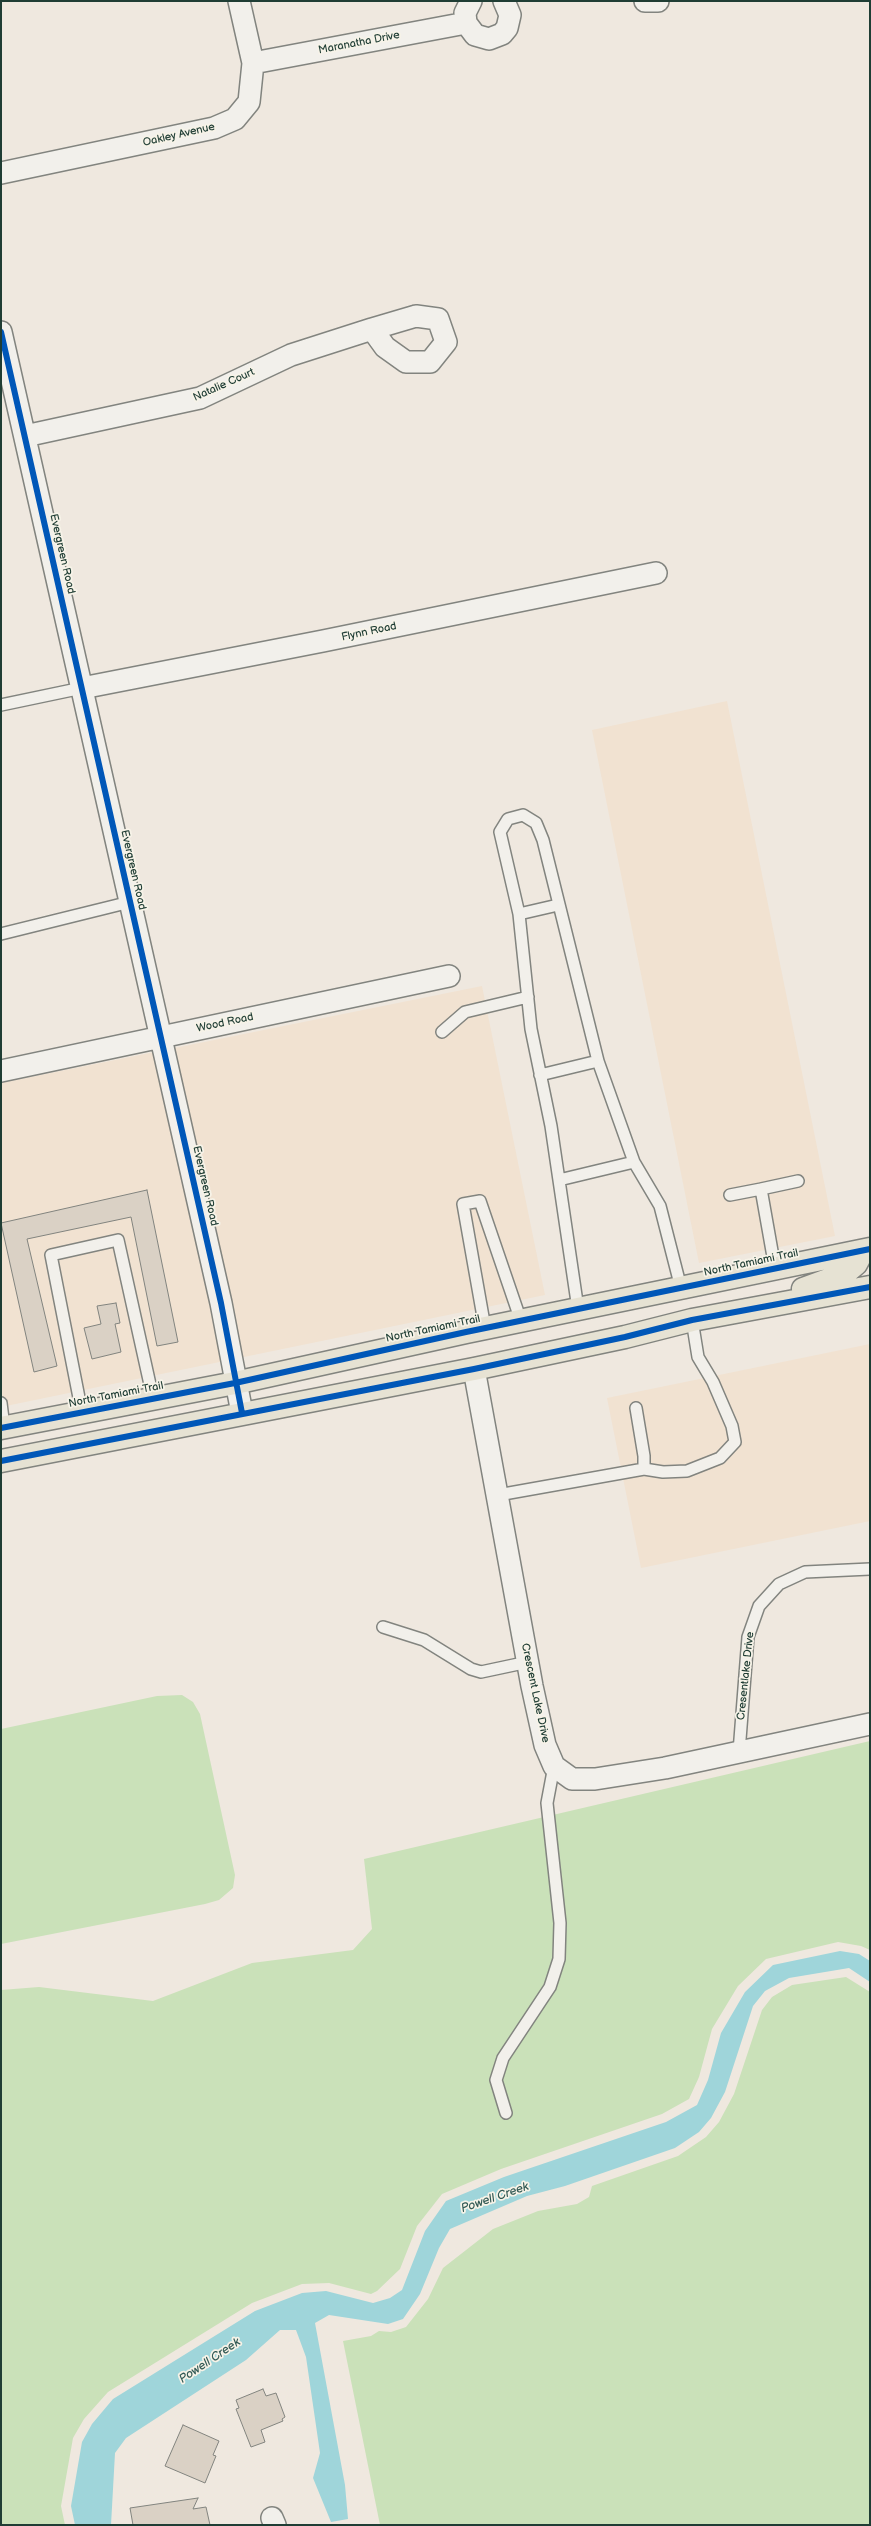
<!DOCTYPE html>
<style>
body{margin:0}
#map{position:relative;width:871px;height:2526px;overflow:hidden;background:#efe8df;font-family:"Balsamiq Sans",sans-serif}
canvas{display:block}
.frame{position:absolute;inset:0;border:2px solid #1f3d34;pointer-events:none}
</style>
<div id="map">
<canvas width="871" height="2526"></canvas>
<div class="frame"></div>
</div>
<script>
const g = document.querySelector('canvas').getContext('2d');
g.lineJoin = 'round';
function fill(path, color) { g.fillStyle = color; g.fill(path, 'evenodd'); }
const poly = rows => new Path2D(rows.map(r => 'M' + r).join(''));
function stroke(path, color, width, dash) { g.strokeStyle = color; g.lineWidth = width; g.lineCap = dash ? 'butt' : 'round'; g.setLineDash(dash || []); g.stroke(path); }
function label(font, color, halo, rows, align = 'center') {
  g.font = font + ' "Balsamiq Sans",sans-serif'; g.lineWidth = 3.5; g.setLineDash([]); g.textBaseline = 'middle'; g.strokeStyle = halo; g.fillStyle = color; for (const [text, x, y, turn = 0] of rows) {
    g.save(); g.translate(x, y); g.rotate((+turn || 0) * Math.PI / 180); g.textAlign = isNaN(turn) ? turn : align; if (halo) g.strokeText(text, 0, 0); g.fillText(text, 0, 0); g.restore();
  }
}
fill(poly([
 [727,701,835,1236,699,1263,592,730],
 [482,986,545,1295,1,1407,1,1083],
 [870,1344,870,1521,641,1568,607,1398]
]), '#f1e2d1');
fill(poly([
 [182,1695,193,1702,200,1714,235,1875,233,1888,219,1900,205,1904,1,1944,1,1729,157,1696],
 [870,1741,870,1950,861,1946,838,1942,766,1959,738,1986,712,2029,699,2077,689,2099,662,2114,501,2169,442,2194,417,2226,400,2269,377,2291,371,2294,329,2283,302,2284,252,2303,108,2392,84,2419,73,2438,61,2506,65,2525,1,2525,1,1990,39,1987,153,2001,252,1963,353,1950,372,1929,364,1859],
 [846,1977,870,1992,870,2525,380,2525,343,2341,371,2336,379,2331,391,2332,406,2327,428,2299,443,2268,493,2229,538,2211,577,2204,589,2197,592,2186,678,2156,706,2137,719,2122,734,2094,762,2010,772,1997,792,1985]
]), '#cae1b9');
fill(poly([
 [840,1951,859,1954,870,1961,870,1982,849,1968,789,1978,765,1991,753,2006,725,2092,711,2118,699,2132,675,2148,565,2186,527,2196,450,2229,439,2248,420,2294,403,2319,388,2324,329,2315,315,2323,345,2485,348,2519,331,2522,313,2478,320,2453,306,2357,296,2330,280,2330,246,2360,126,2438,115,2453,111,2525,75,2525,71,2506,82,2442,92,2424,113,2399,255,2311,302,2293,326,2291,373,2303,390,2298,402,2290,425,2231,446,2201,504,2177,666,2122,697,2105,708,2080,721,2033,745,1992,773,1965]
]), '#9fd5da');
const building = poly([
 [147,1190,178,1342,157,1346,131,1217,27,1239,57,1366,34,1372,1,1223,147,1190],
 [116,1303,120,1323,115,1324,121,1352,92,1359,84,1328,101,1324,97,1306,116,1303],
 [263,2389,266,2396,276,2393,285,2417,282,2419,283,2421,261,2430,265,2442,251,2447,236,2409,239,2408,236,2400,263,2389],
 [183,2425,219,2441,213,2455,216,2456,205,2483,165,2466,183,2425],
 [198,2498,193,2509,206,2507,210,2525,133,2525,130,2508,198,2498]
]);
fill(building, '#dad1c5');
stroke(building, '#82847f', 1);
const service = poly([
 [1,705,82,688],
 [519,914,558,905],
 [1,934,130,902],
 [442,1032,465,1012,528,997],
 [540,1075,598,1061],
 [559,1180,634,1162],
 [730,1195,761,1189],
 [775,1268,761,1189,798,1181],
 [578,1309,551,1126,531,1029,519,914,500,832,508,819,523,815,536,823,543,840,598,1061,634,1162,660,1206,681,1288],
 [485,1328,463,1204,480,1201,521,1321],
 [1,1403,4,1427],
 [636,1408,644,1456,644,1469,663,1472,687,1471,720,1458,735,1442,732,1426,713,1382,698,1357,692,1320],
 [82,1413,51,1255,118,1240,153,1398],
 [498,1495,644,1469],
 [383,1627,424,1640,471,1669,481,1672,528,1662],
 [739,1752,748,1637,759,1606,779,1584,805,1572,870,1569],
 [506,2113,496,2080,503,2058,550,1987,559,1959,560,1923,547,1803,554,1766]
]);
const minor = poly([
 [471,1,465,13,466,23,475,35,489,39,502,34,507,28,510,15,504,1],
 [645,1,658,1],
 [253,63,466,23],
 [1,173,214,128,235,119,249,102,253,63,239,1],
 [416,316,438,319,446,342,430,362,406,362,385,347,372,329,416,316],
 [1,332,221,1303,242,1413],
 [25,436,200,398,291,355,372,329],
 [82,688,323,641,656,573],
 [1,1071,449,976],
 [474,1369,532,1686,545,1745,554,1766,572,1779,595,1779,665,1768,870,1724],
 [272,2518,275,2525]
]);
const primary = poly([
 [803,1289,844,1274,856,1264,863,1251],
 [1,1428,235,1383,466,1332,870,1249],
 [1,1461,474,1369,625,1337,692,1320,870,1287]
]);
stroke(service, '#82847f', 14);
stroke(minor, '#82847f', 24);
stroke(primary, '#82847f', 25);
stroke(service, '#f2f0eb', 11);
stroke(minor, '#f2f0eb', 21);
stroke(primary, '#e6e2d3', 22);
stroke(poly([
 [1,332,221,1303,242,1413],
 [1,1428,235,1383,466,1332,870,1249],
 [1,1461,474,1369,625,1337,692,1320,870,1287]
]), '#0057b8', 6);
label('11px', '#1f3d34', '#f7f3e8', [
 ["Maranatha Drive",359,43,-11],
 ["Oakley Avenue",179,135,-13],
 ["Natalie Court",224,385,-24],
 ["Evergreen Road",62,554,77],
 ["Flynn Road",369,632,-12],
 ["Evergreen Road",133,870,77],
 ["Wood Road",225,1023,-12],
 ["Evergreen Road",205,1186,77],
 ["North Tamiami Trail",751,1263,-12],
 ["North Tamiami Trail",433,1329,-12],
 ["North Tamiami Trail",116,1395,-11],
 ["Cresentlake Drive",746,1676,-84],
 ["Crescent Lake Drive",535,1693,78]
]);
label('italic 12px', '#325a55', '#f7f3e8', [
 ["Powell Creek",495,2198,-19],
 ["Powell Creek",210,2361,-34]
]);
</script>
